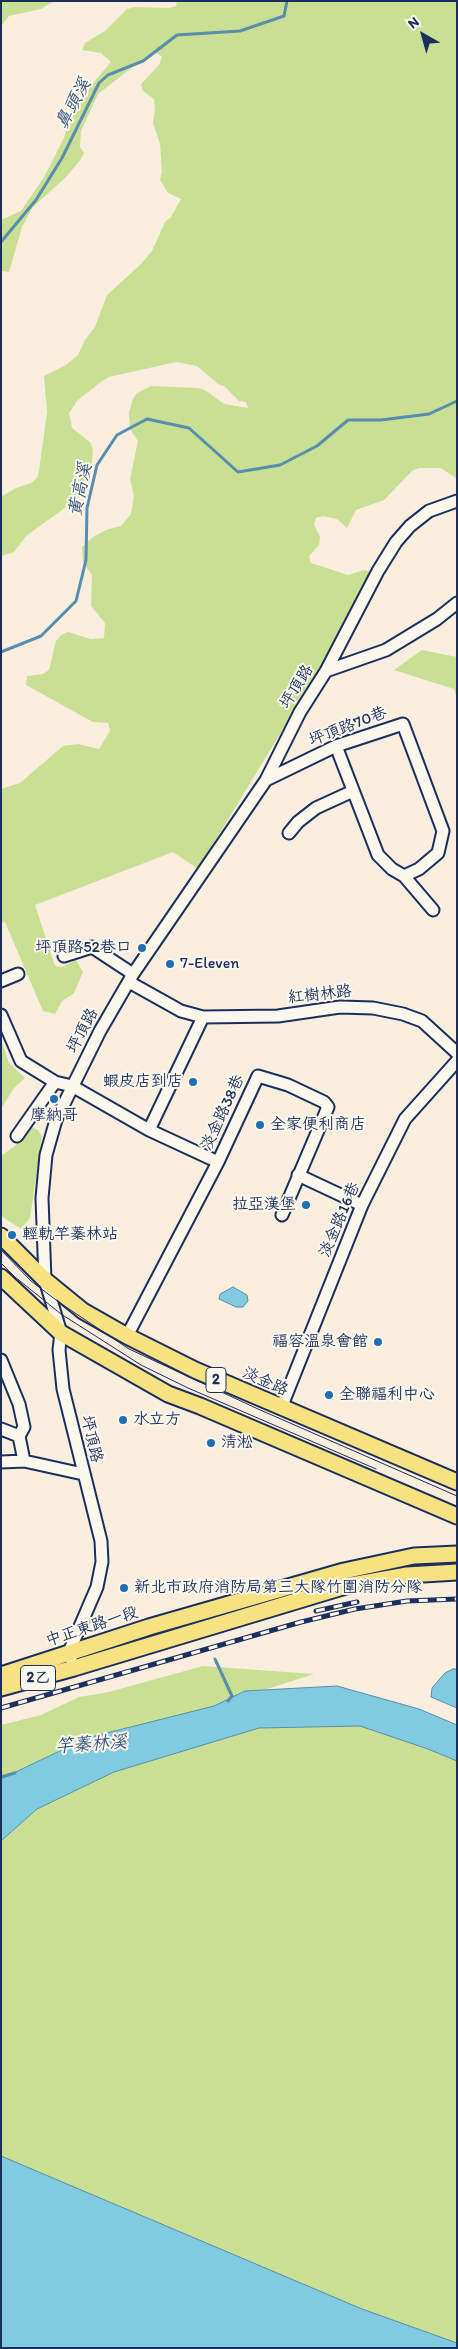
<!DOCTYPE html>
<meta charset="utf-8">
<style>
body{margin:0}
#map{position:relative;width:458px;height:2349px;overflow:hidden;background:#f9eedd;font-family:Itim,sans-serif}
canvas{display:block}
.frame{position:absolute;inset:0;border:2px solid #1b2f5e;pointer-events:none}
.north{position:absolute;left:398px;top:10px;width:50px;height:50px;-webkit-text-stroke:4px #fbf7ec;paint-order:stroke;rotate:322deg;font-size:14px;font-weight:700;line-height:20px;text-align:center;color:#1b2f5e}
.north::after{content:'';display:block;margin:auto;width:18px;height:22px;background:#1b2f5e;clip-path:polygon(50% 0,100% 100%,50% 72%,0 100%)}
</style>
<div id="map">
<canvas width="458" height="2349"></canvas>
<div class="frame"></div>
<div class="north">N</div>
</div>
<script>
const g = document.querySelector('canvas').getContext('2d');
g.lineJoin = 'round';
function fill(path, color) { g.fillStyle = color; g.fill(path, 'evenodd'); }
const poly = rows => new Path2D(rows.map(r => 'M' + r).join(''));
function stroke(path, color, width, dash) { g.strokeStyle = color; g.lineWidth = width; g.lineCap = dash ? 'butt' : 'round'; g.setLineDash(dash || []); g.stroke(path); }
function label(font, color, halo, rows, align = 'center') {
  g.font = font + ' Itim,"LXGW WenKai TC",sans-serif'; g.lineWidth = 4; g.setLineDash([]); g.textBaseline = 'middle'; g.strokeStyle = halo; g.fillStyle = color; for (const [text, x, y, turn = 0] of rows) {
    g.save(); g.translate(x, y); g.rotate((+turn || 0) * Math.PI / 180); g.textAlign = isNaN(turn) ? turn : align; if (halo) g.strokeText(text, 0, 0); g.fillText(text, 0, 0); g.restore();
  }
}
fill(poly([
 [1,1,61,1,51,3,41,9,9,16,1,26],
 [177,1,457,1,457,479,441,468,419,468,412,471,384,500,356,510,347,528,337,519,323,516,316,518,314,524,320,537,319,545,309,556,311,563,348,575,364,570,371,572,362,599,198,869,173,852,35,905,55,966,62,967,76,960,83,972,74,993,62,1001,55,1014,43,1011,5,922,1,923,1,789,20,783,63,746,78,744,99,749,110,731,108,723,93,722,26,685,27,676,43,674,49,670,56,641,61,635,68,632,91,639,104,638,105,623,91,606,92,575,83,562,82,547,93,537,106,530,121,526,131,514,134,496,130,479,138,441,130,429,129,413,133,399,137,393,151,386,198,388,205,390,224,404,248,408,246,402,239,401,224,386,218,384,197,366,176,362,109,377,102,381,78,400,69,413,72,428,90,442,93,450,90,480,87,488,80,497,26,536,14,552,1,556,1,497,16,488,31,483,37,478,39,471,47,412,44,376,66,365,78,355,85,340,95,327,107,295,141,264,152,251,165,222,171,217,181,199,168,193,160,180,162,172,160,144,153,123,155,109,154,99,143,91,141,84,159,65,162,57,157,53,144,58,98,94,81,131,80,147,84,153,81,159,66,177,33,207,22,227,9,272,1,271,1,220,21,211,44,177,64,138,72,108,111,62,101,53,82,50,85,43,105,31,127,9,135,7,169,8,176,6],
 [422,650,457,657,457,699,454,689,394,670],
 [1,1039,9,1063,25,1078,14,1088,1,1109],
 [31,1127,38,1130,42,1137,30,1218,21,1229,1,1216,1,1156,15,1146],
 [203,1666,314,1674,214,1706,87,1738,1,1779,1,1725,41,1715,79,1697,109,1692],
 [360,1726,428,1749,457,1761,457,2343,362,2309,1,2156,1,1841,37,1809,114,1772,259,1728]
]), '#c9df94');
const water = poly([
 [233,1287,247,1295,248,1301,243,1307,236,1307,219,1299,220,1294,233,1287],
 [453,1669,457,1669,457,1708,431,1697,432,1688,445,1673,453,1669],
 [337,1686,419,1709,457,1725,457,1761,428,1749,360,1726,259,1728,114,1772,37,1809,1,1841,1,1779,87,1738,214,1706,245,1691,337,1686],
 [1,2156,362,2309,457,2343,457,2348,1,2348,1,2156]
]);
fill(water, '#81cbe1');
stroke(water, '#588dad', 1);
stroke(poly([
 [1,242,36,200,62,158,99,83,108,75,143,61,177,35,240,31,284,16,287,1],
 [1,652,41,636,76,601,86,560,87,508,97,465,117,435,147,419,189,428,238,472,280,465,317,446,348,420,381,420,429,414,457,401],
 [215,1659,232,1696,228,1701],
 [1,1777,15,1773]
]), '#588dad', 3);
const minor = poly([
 [326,671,386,650,437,619,457,603],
 [336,746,378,855,392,869,404,876,433,910],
 [266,780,336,746,403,724,443,831,438,853,419,869,404,876],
 [289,833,298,822,316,808,353,791],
 [64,956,92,947,133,974],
 [1,981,18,974],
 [129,982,181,1011,203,1017,278,1016,340,1007,373,1008,403,1014,422,1021,457,1053],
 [1,1015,21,1061,55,1082,72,1086,149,1130,218,1162],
 [149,1130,203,1017],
 [17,1136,55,1082],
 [298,1175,362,1205],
 [127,1336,218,1162,258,1076,288,1085,324,1102,328,1107,282,1215],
 [1,1360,19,1404,24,1427,19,1436,24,1461],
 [281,1408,362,1205,405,1119,457,1061],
 [1,1429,19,1436],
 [1,1462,24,1461,83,1474],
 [71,1658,69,1652,97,1587,102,1562,101,1541,63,1389,59,1350,61,1333,45,1280,42,1198,46,1155,56,1120,100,1031,133,974,266,780,300,712,326,671,378,571,396,542,410,526,429,511,457,501]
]);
const major = poly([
 [1,1236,45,1280,83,1311,127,1336,195,1370,457,1482],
 [1,1277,61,1333,168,1394,200,1406,457,1516],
 [1,1675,149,1627,344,1571,414,1556,457,1554],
 [1,1688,74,1668,346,1586,407,1575,457,1572]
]);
stroke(minor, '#1b2f5e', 15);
stroke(major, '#1b2f5e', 19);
stroke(minor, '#fbf7ec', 11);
stroke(major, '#f7e281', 15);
stroke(poly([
 [1,1250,31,1281,60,1303,129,1349,258,1409,457,1496],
 [1,1263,15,1277,61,1314,141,1365,188,1388,376,1469]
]), '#1b2f5e', 1);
const rail = poly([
 [316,1611,357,1602],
 [1,1708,301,1622,355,1609,407,1601,457,1599]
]);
stroke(rail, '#1b2f5e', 5);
stroke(rail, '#fbf7ec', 3, [9]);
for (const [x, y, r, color] of [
 [142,948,5,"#1f6fb2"],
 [170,964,5,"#1f6fb2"],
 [193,1082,5,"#1f6fb2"],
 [54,1099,5,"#1f6fb2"],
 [260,1125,5,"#1f6fb2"],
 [306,1205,5,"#1f6fb2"],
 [12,1235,5,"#1f6fb2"],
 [378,1342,5,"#1f6fb2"],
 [329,1395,5,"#1f6fb2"],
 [123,1420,5,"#1f6fb2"],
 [211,1443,5,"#1f6fb2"],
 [124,1588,5,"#1f6fb2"]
]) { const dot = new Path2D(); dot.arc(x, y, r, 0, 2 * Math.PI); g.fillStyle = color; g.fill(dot); stroke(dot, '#fbf7ec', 2); }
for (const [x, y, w] of [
 [216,1380,20],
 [38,1678,35]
]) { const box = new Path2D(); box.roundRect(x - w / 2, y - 12.5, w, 25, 4); g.fillStyle = '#fbf7ec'; g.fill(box); stroke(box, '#1b2f5e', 1); }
label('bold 15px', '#1b2f5e', null, [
 ["2",216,1380],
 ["2乙",38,1678]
]);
label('16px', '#1b2f5e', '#fbf7ec', [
 ["坪頂路",297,687,-58],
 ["坪頂路70巷",348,727,-21],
 ["紅樹林路",320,995,-6],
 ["坪頂路",83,1031,-62],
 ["淡金路38巷",223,1113,-65],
 ["淡金路16巷",340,1220,-67],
 ["淡金路",265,1382,24],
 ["坪頂路",91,1439,77],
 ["中正東路一段",92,1627,-18]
]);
label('16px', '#1b2f5e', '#fbf7ec', [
 ["坪頂路52巷口",132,948,"right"],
 ["7-Eleven",180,964],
 ["蝦皮店到店",183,1082,"right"],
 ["摩納哥",54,1116,"center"],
 ["全家便利商店",270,1125],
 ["拉亞漢堡",296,1205,"right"],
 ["輕軌竿蓁林站",22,1235],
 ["福容溫泉會館",368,1342,"right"],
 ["全聯福利中心",339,1395],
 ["水立方",133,1420],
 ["清淞",221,1443],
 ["新北市政府消防局第三大隊竹圍消防分隊",134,1588]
], 'left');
label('italic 18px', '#34567f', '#fbf7ec', [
 ["鼻頭溪",74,104,-62],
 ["黃高溪",81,490,-78],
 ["竿蓁林溪",91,1745,-4]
]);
</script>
